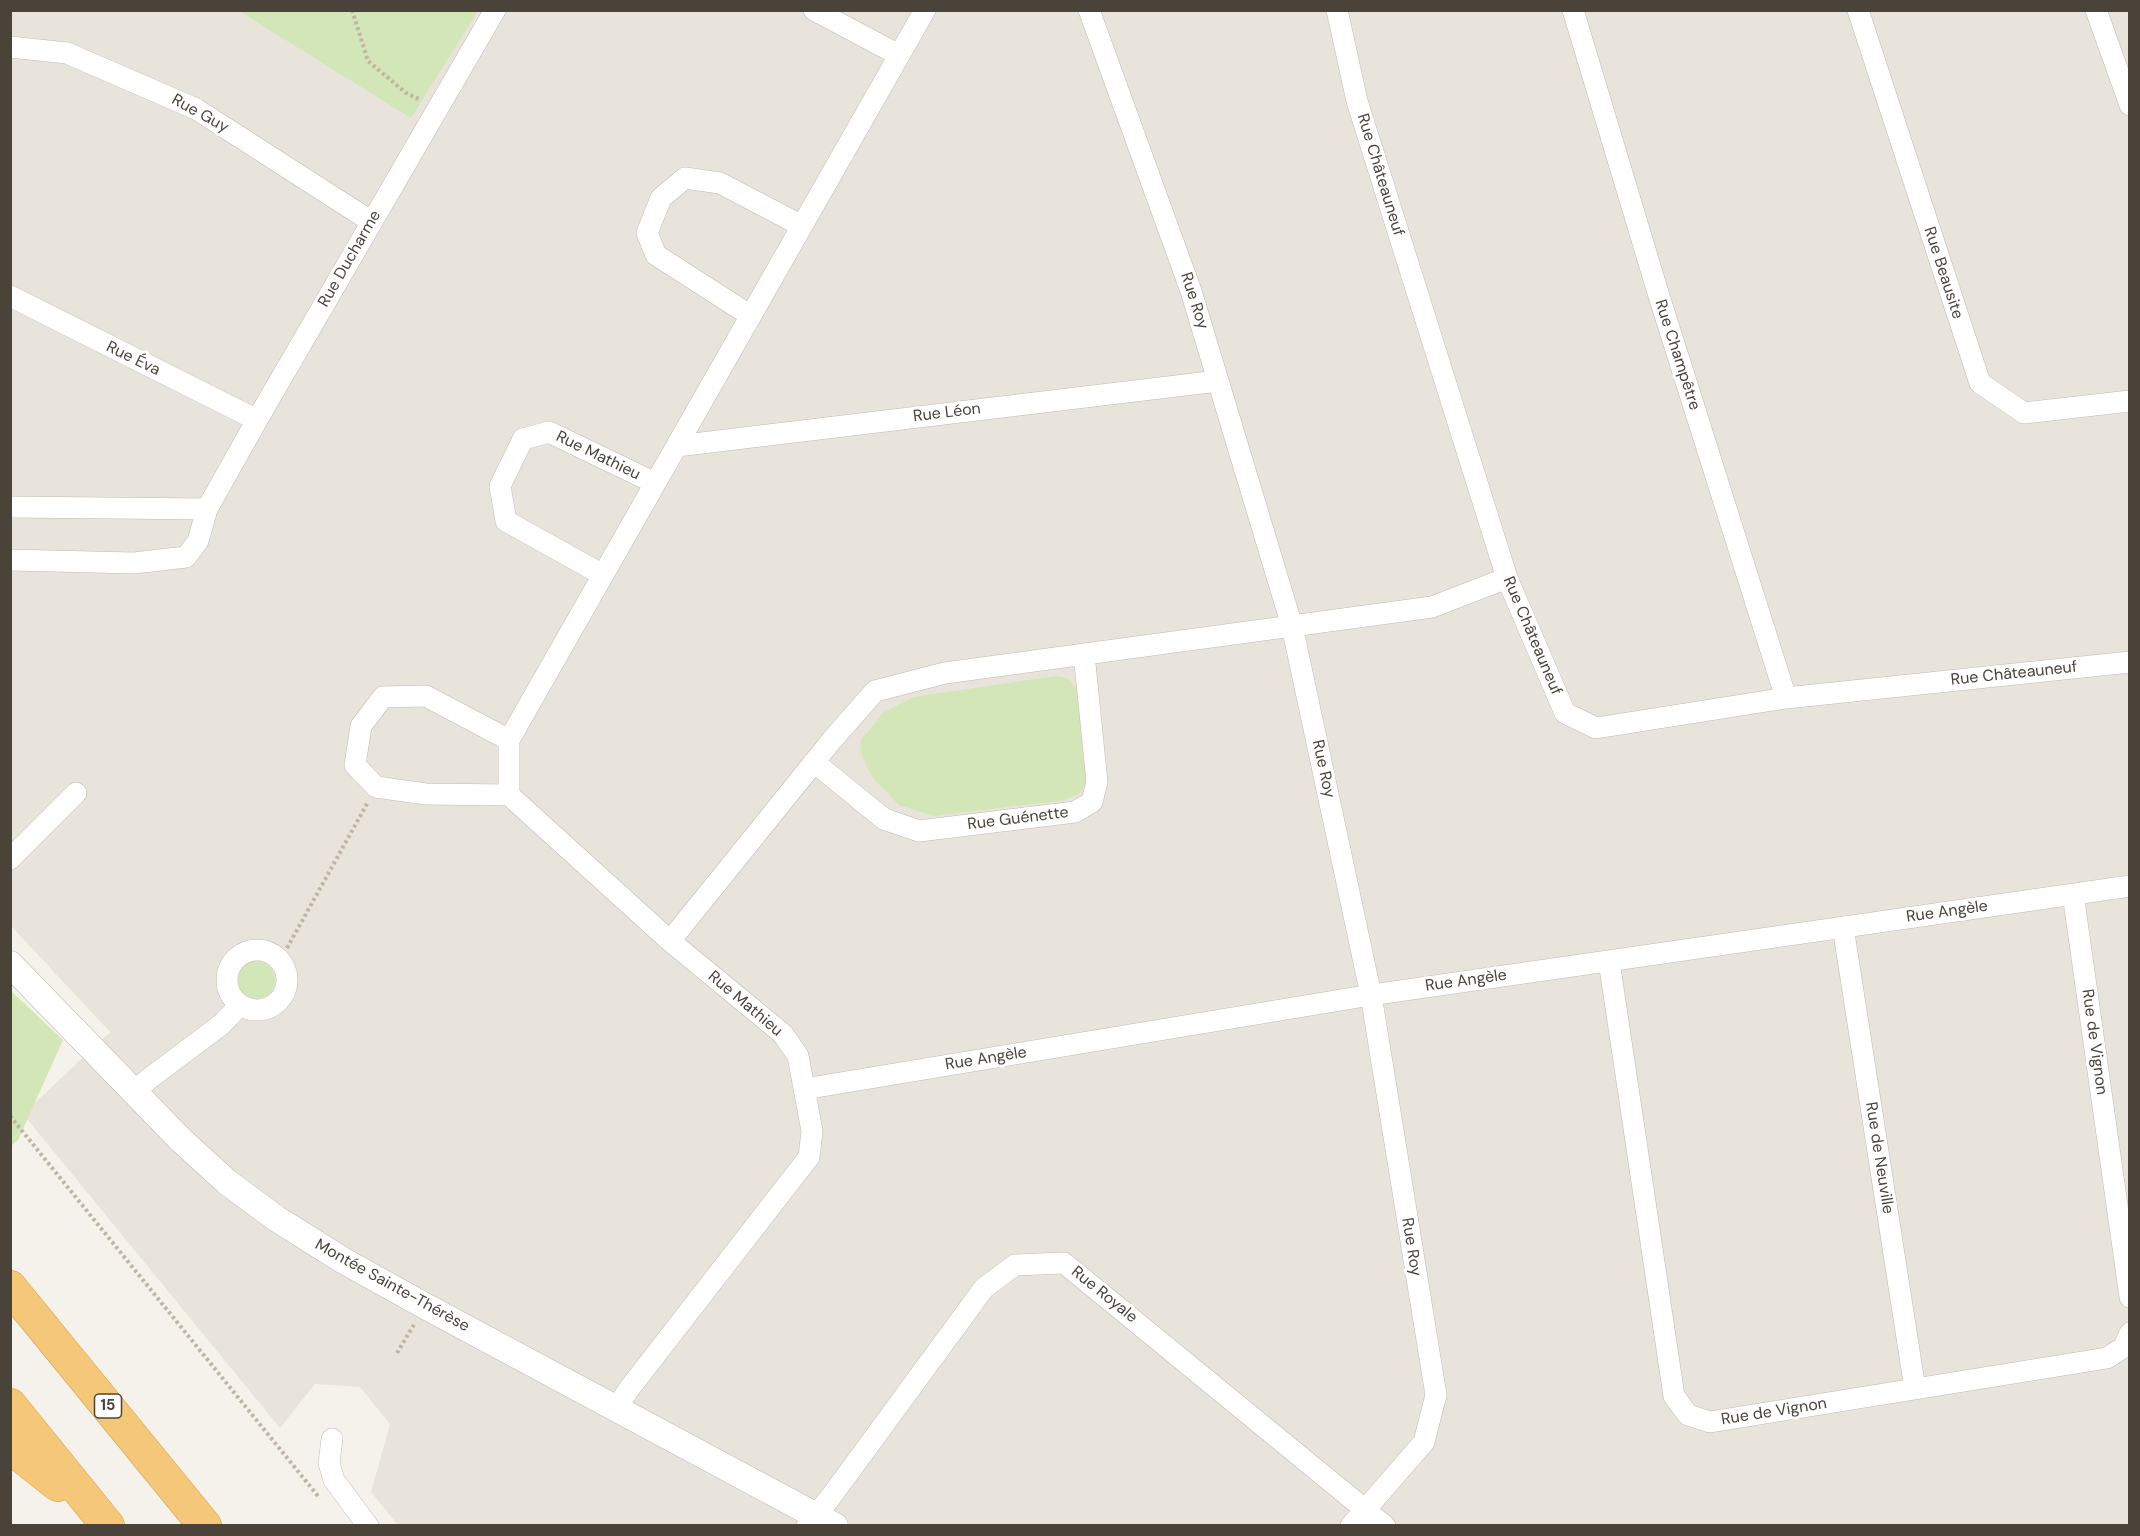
<!DOCTYPE html>
<meta charset="utf-8">
<style>
body{margin:0}
#map{position:relative;width:2140px;height:1536px;overflow:hidden;background:#f5f2ec;font-family:"DM Sans",sans-serif}
canvas{display:block}
.frame{position:absolute;inset:0;border:12px solid #49433a;pointer-events:none}
</style>
<div id="map">
<canvas width="2140" height="1536"></canvas>
<div class="frame"></div>
</div>
<script>
const g = document.querySelector('canvas').getContext('2d');
g.lineJoin = 'round';
function fill(path, color) { g.fillStyle = color; g.fill(path, 'evenodd'); }
const poly = rows => new Path2D(rows.map(r => 'M' + r).join(''));
function stroke(path, color, width, dash) { g.strokeStyle = color; g.lineWidth = width; g.lineCap = dash ? 'butt' : 'round'; g.setLineDash(dash || []); g.stroke(path); }
function label(font, color, halo, rows, align = 'center') {
  g.font = font + ' "DM Sans",sans-serif'; g.lineWidth = 6; g.setLineDash([]); g.textBaseline = 'middle'; g.strokeStyle = halo; g.fillStyle = color; for (const [text, x, y, turn = 0] of rows) {
    g.save(); g.translate(x, y); g.rotate((+turn || 0) * Math.PI / 180); g.textAlign = isNaN(turn) ? turn : align; if (halo) g.strokeText(text, 0, 0); g.fillText(text, 0, 0); g.restore();
  }
}
fill(poly([
 [11,11,2129,11,2129,1525,398,1525,371,1492,390,1424,360,1387,315,1384,280,1428,23,1114,110,1032,11,926]
]), '#e9e4db');
fill(poly([
 [239,11,478,11,411,118],
 [1056,676,1063,677,1070,680,1078,692,1088,773,1085,785,1080,793,1065,800,934,816,899,805,874,779,866,765,860,750,861,740,883,713,913,697],
 '237 980a19 19 0 1 1 38 0a19 19 0 1 1-38 0Z',
 [10,990,63,1040,18,1140,11,1146]
]), '#d2e6b8');
const minor = poly([
 [814,10,899,55],
 [1089,10,1191,291,1292,626,1371,995,1436,1395,1424,1442,1351,1526],
 [1337,10,1357,101,1507,578,1565,713,1596,728,1786,698,2130,662],
 [1573,10,1659,296,1786,698],
 [1858,10,1980,383,2024,413,2130,401],
 [2096,10,2130,105],
 [10,47,67,53,196,109,372,222],
 [10,296,257,420],
 [751,316,656,255,647,233,661,198,685,178,720,183,802,226],
 [677,446,1218,381],
 [10,507,207,509],
 [10,560,134,563,186,557,198,541,207,509,257,420,495,10],
 [603,575,506,521,500,486,523,439,549,432,655,483],
 [814,762,884,819,919,831,1075,812,1092,802,1097,782,1084,654],
 [509,795,426,794,376,787,355,765,361,726,383,697,426,696,509,740],
 [10,859,76,793],
 [2073,894,2130,1297],
 [1843,927,1915,1389],
 [670,941,832,740,875,691,945,673,1432,607,1507,578],
 '227 980a30 30 0 1 1 60 0a30 30 0 1 1-60 0Z',
 [1609,961,1674,1396,1688,1415,1710,1422,2107,1358,2124,1347,2130,1333],
 [804,1089,1371,995,2130,886],
 [135,1091,150,1078,222,1024,240,1005],
 [616,1409,629,1389,809,1157,812,1131,798,1056,783,1034,670,941,509,795,509,740,925,10],
 [332,1439,329,1463,334,1480,368,1526],
 [807,1526,830,1498,984,1288,1015,1265,1064,1263,1385,1526]
]);
const tertiary = poly([
 [10,964,180,1139,227,1182,277,1219,344,1261,425,1306,835,1526]
]);
const motorway = poly([
 [10,1287,205,1526],
 [10,1405,108,1526],
 [10,1447,58,1485]
]);
stroke(minor, '#c0baaf', 22);
stroke(tertiary, '#c0baaf', 27);
stroke(motorway, '#d49d47', 34);
stroke(poly([
 [352,10,368,61,406,93,421,100],
 [287,948,368,802],
 [10,1116,318,1496],
 [397,1353,415,1323]
]), '#c1b5a1', 4, [3, 3]);
stroke(minor, '#fff', 21);
stroke(tertiary, '#fff', 26);
stroke(motorway, '#f4c878', 33);
for (const [x, y, w] of [
 [108,1406,27]
]) { const box = new Path2D(); box.roundRect(x - w / 2, y - 12, w, 24, 4.5); g.fillStyle = '#fff'; g.fill(box); stroke(box, '#49433a', 1.5); }
label('bold 15px', '#49433a', null, [
 ["15",108,1406]
]);
label('16px', '#49433a', '#fff', [
 ["Rue Guy",200,114,29],
 ["Rue Châteauneuf",1380,175,73],
 ["Rue Ducharme",350,259,-60],
 ["Rue Beausite",1943,273,72],
 ["Rue Roy",1194,301,72],
 ["Rue Champêtre",1677,355,72],
 ["Rue Éva",133,359,26],
 ["Rue Léon",947,413,-7],
 ["Rue Mathieu",598,456,26],
 ["Rue Châteauneuf",1532,636,67],
 ["Rue Châteauneuf",2014,674,-6],
 ["Rue Roy",1323,769,78],
 ["Rue Guénette",1018,819,-7],
 ["Rue Angèle",1947,912,-8],
 ["Rue Angèle",1466,981,-8],
 ["Rue Mathieu",745,1004,40],
 ["Rue de Vignon",2094,1042,82],
 ["Rue Angèle",986,1059,-9],
 ["Rue de Neuville",1879,1158,81],
 ["Rue Roy",1411,1247,81],
 ["Montée Sainte-Thérèse",392,1286,29],
 ["Rue Royale",1104,1295,39],
 ["Rue de Vignon",1774,1412,-9]
]);
</script>
